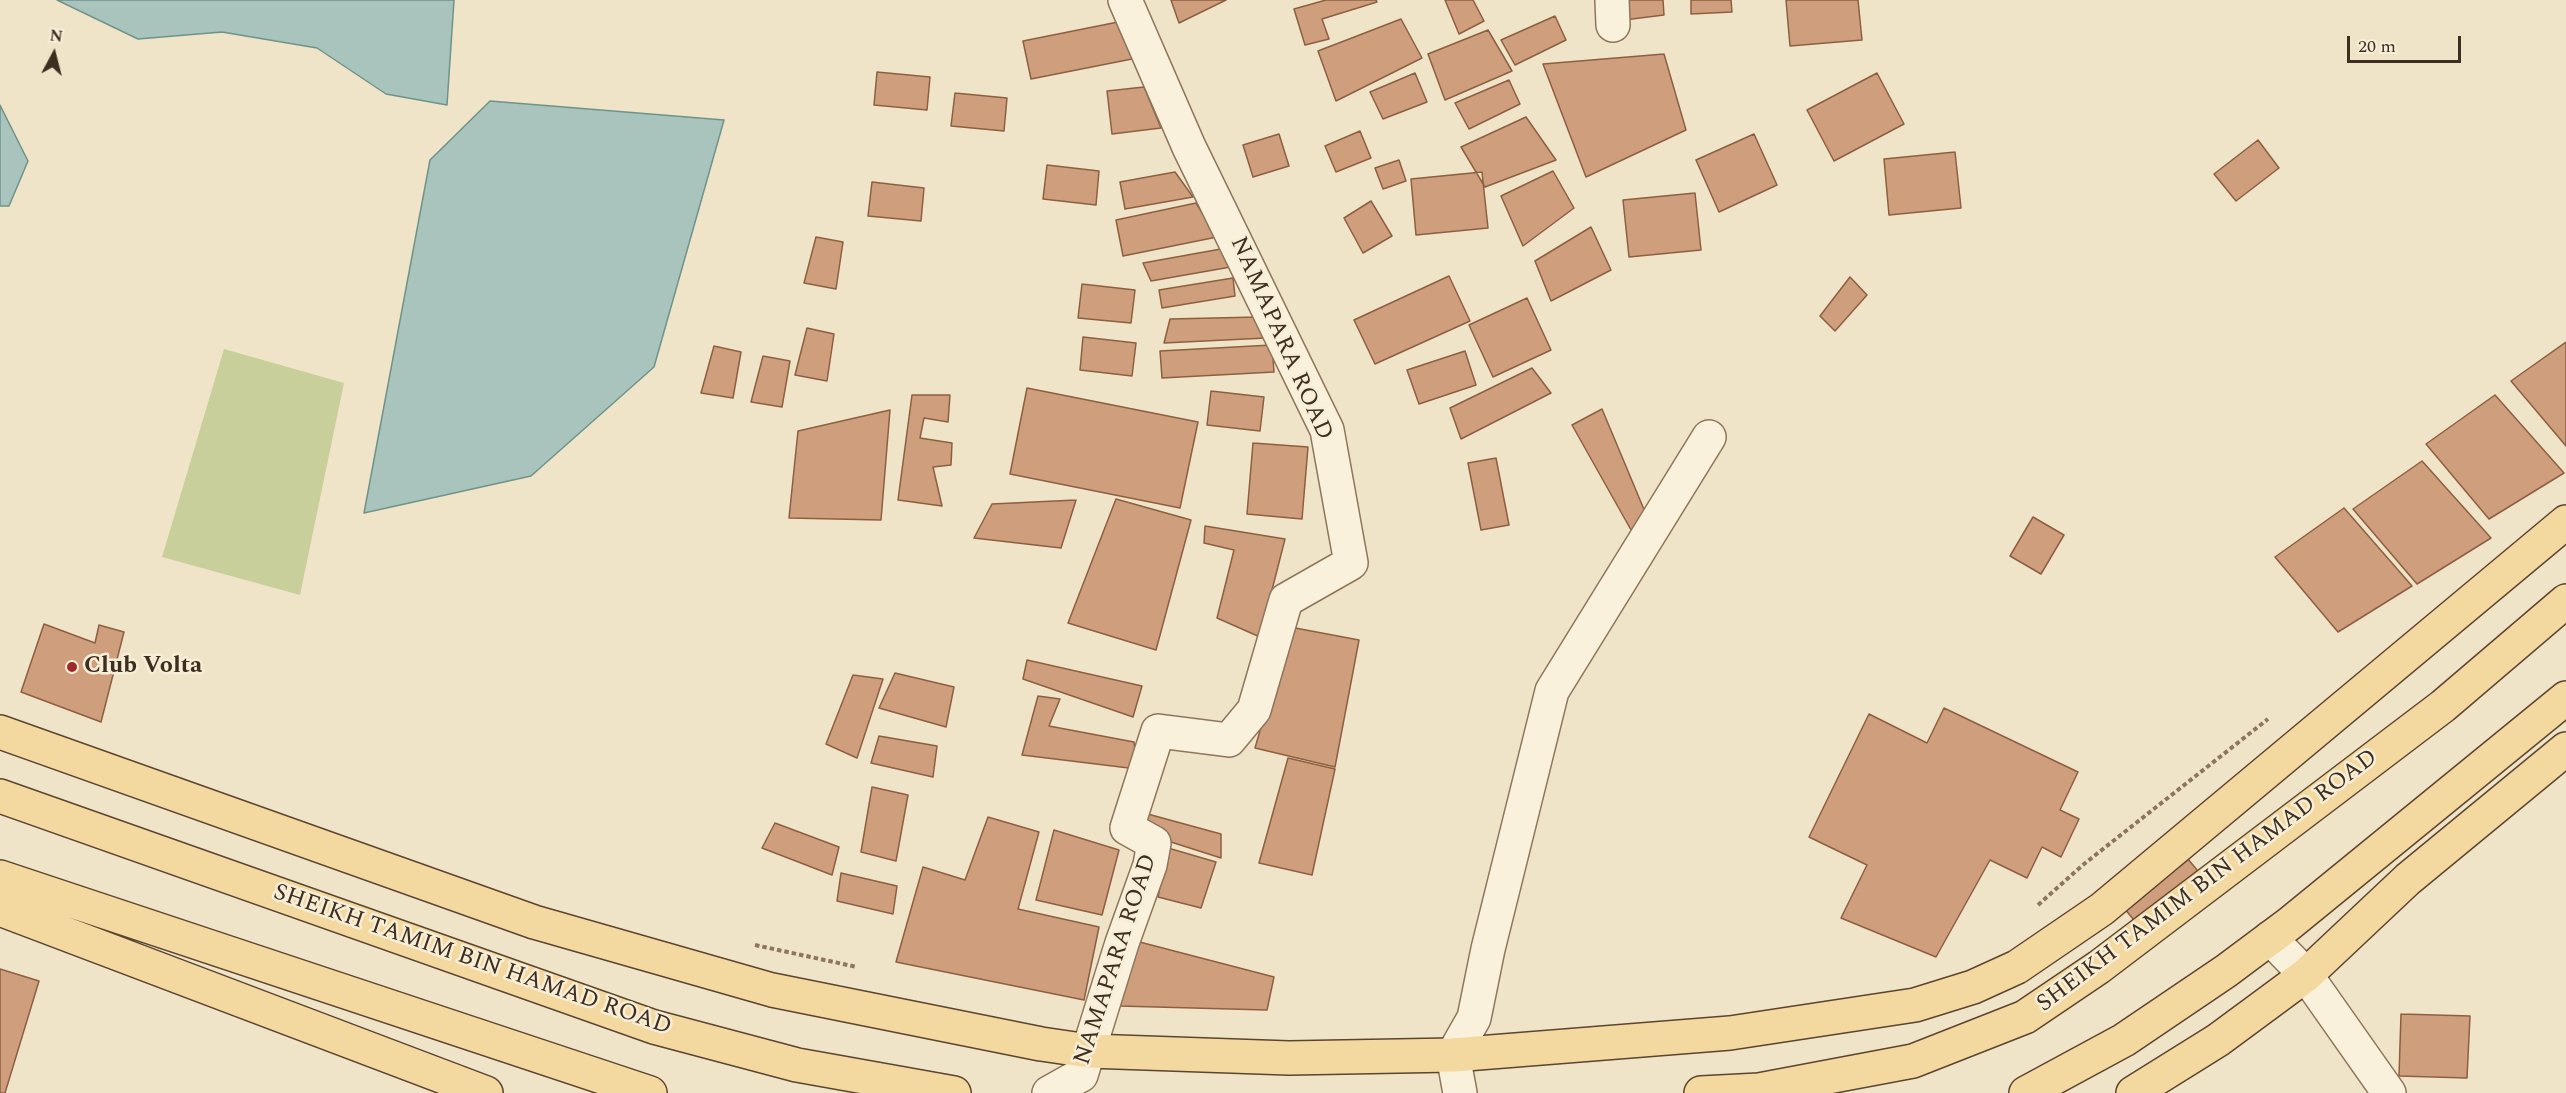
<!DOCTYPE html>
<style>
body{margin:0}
#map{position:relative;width:2566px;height:1093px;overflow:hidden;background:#f0e4c8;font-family:Spectral,serif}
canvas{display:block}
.north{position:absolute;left:24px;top:24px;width:60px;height:60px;-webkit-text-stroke:4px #f7eed8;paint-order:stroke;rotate:7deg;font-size:16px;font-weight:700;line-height:24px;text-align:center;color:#3d2e20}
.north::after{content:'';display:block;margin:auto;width:21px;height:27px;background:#3d2e20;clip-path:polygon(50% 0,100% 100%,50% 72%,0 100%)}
.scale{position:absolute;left:2347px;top:36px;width:114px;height:27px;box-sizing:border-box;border:3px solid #3d2e20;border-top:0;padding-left:8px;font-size:18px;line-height:21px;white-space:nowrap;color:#3d2e20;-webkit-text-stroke:4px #f7eed8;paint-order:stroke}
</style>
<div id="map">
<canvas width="2566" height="1093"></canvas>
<div class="north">N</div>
<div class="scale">20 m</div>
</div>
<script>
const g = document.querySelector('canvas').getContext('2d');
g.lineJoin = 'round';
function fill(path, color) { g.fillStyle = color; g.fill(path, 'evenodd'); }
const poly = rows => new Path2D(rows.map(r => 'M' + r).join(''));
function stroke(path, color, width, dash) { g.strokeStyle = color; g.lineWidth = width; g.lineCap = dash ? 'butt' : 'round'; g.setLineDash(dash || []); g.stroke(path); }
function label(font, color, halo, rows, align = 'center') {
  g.font = font + ' Spectral,serif'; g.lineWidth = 5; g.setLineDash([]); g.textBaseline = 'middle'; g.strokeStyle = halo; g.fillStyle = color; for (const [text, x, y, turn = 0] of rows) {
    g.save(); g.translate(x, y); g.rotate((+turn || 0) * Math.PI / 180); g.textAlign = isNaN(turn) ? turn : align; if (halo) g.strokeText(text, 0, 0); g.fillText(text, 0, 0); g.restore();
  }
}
fill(poly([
 [224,349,344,383,300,595,162,557]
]), '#c9cf9b');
const water = poly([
 [57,0,454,0,447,105,386,94,317,48,222,32,138,39,57,0],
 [490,101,724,120,654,367,531,476,364,513,430,160,490,101],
 [0,105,28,161,9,206,0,206,0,105]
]);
fill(water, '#a9c4bc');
stroke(water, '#6f938a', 1.5);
const building = poly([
 [1171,0,1226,0,1179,23,1171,0],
 [1326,0,1376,0,1377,2,1322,19,1329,39,1305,45,1294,9,1326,0],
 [1445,0,1473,0,1484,21,1459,34,1445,0],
 [1621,0,1663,0,1664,15,1624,20,1621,0],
 [1691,0,1731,0,1732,12,1691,14,1691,0],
 [1786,0,1858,0,1862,40,1790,46,1786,0],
 [1555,16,1566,40,1515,65,1501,40,1555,16],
 [1401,19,1422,58,1336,101,1318,51,1401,19],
 [1128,20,1137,58,1031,79,1023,41,1128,20],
 [1488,30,1512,71,1445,100,1428,54,1488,30],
 [1664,54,1686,130,1586,177,1543,64,1664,54],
 [877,72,930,77,927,110,874,105,877,72],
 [1415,73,1427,102,1383,119,1370,92,1415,73],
 [1877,73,1904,124,1834,161,1807,110,1877,73],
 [1509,80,1520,104,1469,129,1455,103,1509,80],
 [1144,87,1161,128,1112,134,1107,91,1144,87],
 [955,93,1007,98,1004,131,951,126,955,93],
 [1526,117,1556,160,1485,187,1461,147,1526,117],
 [1360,131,1371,158,1336,172,1325,146,1360,131],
 [1279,134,1289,166,1253,177,1243,145,1279,134],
 [1754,134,1777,185,1719,212,1696,160,1754,134],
 [2258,140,2279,168,2236,201,2214,174,2258,140],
 [1955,152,1961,208,1889,215,1884,159,1955,152],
 [1399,160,1406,181,1383,189,1375,168,1399,160],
 [1047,165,1099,171,1096,205,1043,199,1047,165],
 [1553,171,1574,208,1523,246,1501,196,1553,171],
 [1175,172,1193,197,1125,209,1120,182,1175,172],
 [1482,172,1488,228,1416,235,1411,179,1482,172],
 [872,182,924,188,921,221,868,216,872,182],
 [1695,193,1701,250,1629,257,1623,200,1695,193],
 [1371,201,1392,236,1363,253,1344,218,1371,201],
 [1196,203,1217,237,1123,256,1116,220,1196,203],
 [1591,227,1611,270,1551,301,1535,261,1591,227],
 [816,237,843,242,836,289,804,283,816,237],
 [1232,247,1242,265,1151,281,1143,263,1232,247],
 [1449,276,1470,321,1375,364,1354,320,1449,276],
 [1850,277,1867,295,1835,331,1820,316,1850,277],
 [1233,278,1235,296,1162,308,1159,290,1233,278],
 [1082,284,1135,290,1131,323,1078,318,1082,284],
 [1527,298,1551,350,1493,377,1469,325,1527,298],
 [1258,317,1266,338,1164,343,1170,319,1258,317],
 [807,328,834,334,827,381,795,375,807,328],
 [1083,337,1136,343,1132,376,1080,370,1083,337],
 [2566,342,2566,446,2511,381,2566,342],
 [1272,345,1274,372,1162,378,1160,351,1272,345],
 [714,346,741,352,733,398,701,393,714,346],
 [1465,351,1476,385,1419,404,1407,370,1465,351],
 [763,356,790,361,782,407,751,402,763,356],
 [1532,368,1551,393,1461,439,1450,408,1532,368],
 [1027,388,1198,422,1180,508,1010,474,1027,388],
 [1211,391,1264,397,1260,431,1207,425,1211,391],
 [912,395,950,395,948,422,924,418,920,438,952,443,951,465,933,467,942,506,898,500,912,395],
 [2495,395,2564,473,2489,519,2426,444,2495,395],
 [1602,409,1648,519,1635,537,1572,425,1602,409],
 [890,410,881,520,789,518,798,431,890,410],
 [1253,443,1308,447,1302,519,1247,514,1253,443],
 [1496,458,1509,525,1481,530,1468,463,1496,458],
 [2422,461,2491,538,2417,584,2353,509,2422,461],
 [1116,499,1191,520,1156,650,1068,623,1116,499],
 [1076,500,1061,548,974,538,992,504,1076,500],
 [2344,508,2412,586,2338,632,2275,557,2344,508],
 [2033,517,2064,535,2041,574,2010,556,2033,517],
 [1205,526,1285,539,1260,637,1217,618,1234,550,1204,543,1205,526],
 [44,624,95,643,99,625,124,632,101,722,21,692,44,624],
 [1290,627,1359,640,1335,767,1255,748,1290,627],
 [1027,660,1142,686,1133,717,1023,679,1027,660],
 [895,673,954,687,946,727,879,708,895,673],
 [853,675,883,679,857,758,826,744,853,675],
 [1038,696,1060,699,1049,726,1134,742,1137,769,1022,755,1038,696],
 [1944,708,2078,772,2060,810,2079,819,2061,857,2042,847,2027,878,1990,860,1936,957,1841,918,1867,865,1809,837,1869,714,1927,743,1944,708],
 [879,736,937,746,933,777,871,763,879,736],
 [1288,758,1335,769,1312,875,1259,863,1288,758],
 [872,787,908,795,896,861,861,852,872,787],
 [1144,813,1221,834,1221,858,1171,842,1143,822,1144,813],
 [988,817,1039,832,1018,909,1099,927,1084,1000,896,962,923,867,965,880,988,817],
 [775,823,839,847,832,875,762,848,775,823],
 [1054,830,1119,850,1102,915,1036,900,1054,830],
 [1168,848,1216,862,1201,908,1158,897,1168,848],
 [2188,859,2202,876,2138,925,2124,908,2188,859],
 [841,873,897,886,893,914,837,901,841,873],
 [1132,940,1274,977,1267,1010,1119,1006,1132,940],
 [0,969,39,981,5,1093,0,1093,0,969],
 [2401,1014,2470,1016,2467,1078,2399,1076,2401,1014]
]);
fill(building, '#cf9f7d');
stroke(building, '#8d5f41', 1.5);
const minor = poly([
 [1612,0,1613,25],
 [2270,938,2306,975,2389,1093],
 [1049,1093,1081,1075,1122,943,1150,865,1154,843,1127,828,1158,731,1229,740,1254,710,1286,600,1351,563,1327,430,1189,147,1125,0],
 [1460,1093,1453,1055,1474,1018,1488,949,1552,691,1709,437]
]);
const major = poly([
 [0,732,534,922,772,990,1041,1044,1089,1051,1289,1058,1453,1055,1730,1033,1915,1005,1973,987,2017,967,2102,909,2566,522],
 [0,796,654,1027,797,1065,954,1093],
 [0,877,650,1093],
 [0,909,486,1093],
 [1701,1093,1759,1090,1913,1061,2025,1017,2099,967,2443,706,2566,601],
 [2026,1093,2124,1040,2226,971,2289,924,2566,698],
 [2133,1093,2218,1040,2306,975,2408,879,2566,749]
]);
stroke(minor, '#8d765c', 36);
stroke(major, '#5b4430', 36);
stroke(poly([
 [2038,905,2084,864,2268,719],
 [755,945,857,967]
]), '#8d765c', 4, [4.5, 3]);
stroke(minor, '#faf1dc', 33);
stroke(major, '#f3d9a0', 33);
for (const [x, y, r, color] of [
 [72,667,6,"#9e2a2b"]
]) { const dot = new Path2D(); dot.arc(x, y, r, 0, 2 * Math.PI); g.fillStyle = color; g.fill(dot); stroke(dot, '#f7eed8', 2); }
label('24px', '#3d2e20', '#f7eed8', [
 ["NAMAPARA ROAD",1280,339,66],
 ["SHEIKH TAMIM BIN HAMAD ROAD",2208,882,-37],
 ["NAMAPARA ROAD",1117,960,-72],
 ["SHEIKH TAMIM BIN HAMAD ROAD",472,961,19]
]);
label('bold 24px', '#3d2e20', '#f7eed8', [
 ["Club Volta",84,667]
], 'left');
</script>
